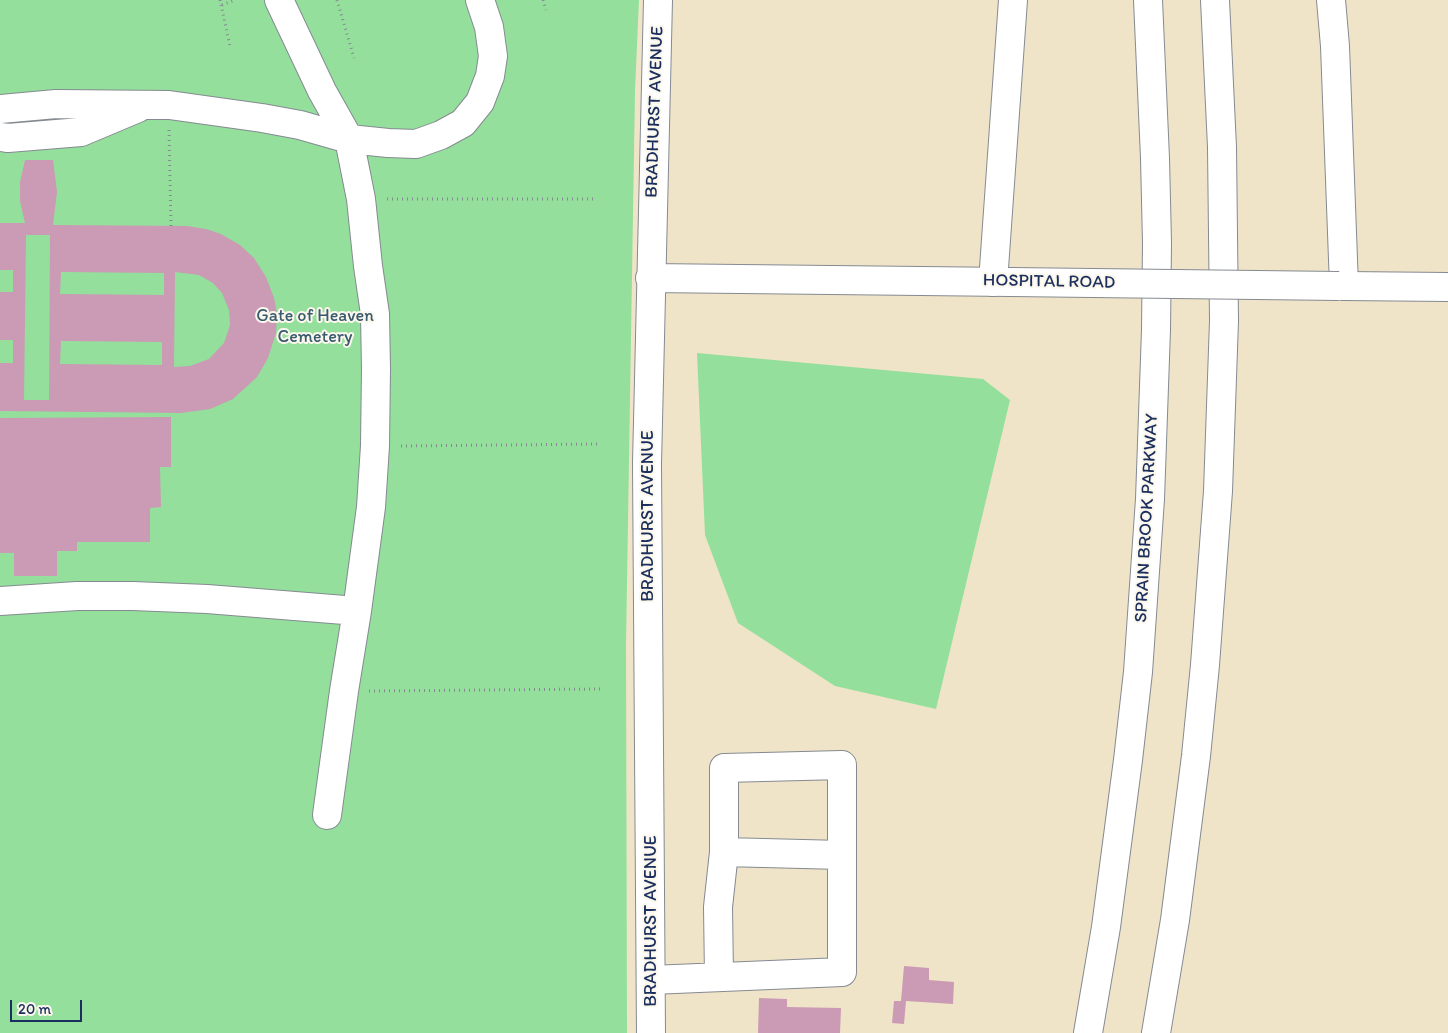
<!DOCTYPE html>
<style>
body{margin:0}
#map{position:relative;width:1448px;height:1033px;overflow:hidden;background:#efe4c7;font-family:Itim,sans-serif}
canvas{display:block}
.scale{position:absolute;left:10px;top:1000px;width:72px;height:22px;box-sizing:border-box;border:2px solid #1b2f5e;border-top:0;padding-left:6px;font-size:15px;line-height:18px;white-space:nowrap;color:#1b2f5e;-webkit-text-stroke:4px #fbf7ec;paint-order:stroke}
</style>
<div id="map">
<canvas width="1448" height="1033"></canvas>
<div class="scale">20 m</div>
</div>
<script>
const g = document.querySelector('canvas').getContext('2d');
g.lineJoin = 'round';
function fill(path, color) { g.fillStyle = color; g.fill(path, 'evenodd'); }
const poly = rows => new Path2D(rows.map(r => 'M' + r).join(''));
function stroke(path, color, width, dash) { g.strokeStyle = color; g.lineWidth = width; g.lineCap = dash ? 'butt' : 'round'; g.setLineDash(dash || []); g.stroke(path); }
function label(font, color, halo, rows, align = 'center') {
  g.font = font + ' Itim,sans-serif'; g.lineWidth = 4; g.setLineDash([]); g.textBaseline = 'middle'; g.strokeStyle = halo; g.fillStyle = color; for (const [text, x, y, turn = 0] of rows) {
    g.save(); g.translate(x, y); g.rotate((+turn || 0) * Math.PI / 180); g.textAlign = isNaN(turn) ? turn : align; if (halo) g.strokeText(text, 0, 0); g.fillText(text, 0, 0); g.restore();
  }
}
fill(poly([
 [0,0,639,0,635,91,626,645,627,1033,0,1033],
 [697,353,983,379,1010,400,936,709,835,686,738,623,705,535]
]), '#94df9c');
fill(poly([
 [25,160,53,160,57,192,53,225,187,226,206,229,221,234,240,245,254,258,266,277,274,298,277,314,276,333,268,358,257,377,233,399,210,409,181,413,0,411,0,363,13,363,13,340,0,340,0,292,13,292,13,270,0,270,0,223,25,223,20,201,20,182],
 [26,235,50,235,49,400,24,400],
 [61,272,164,273,164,295,60,294],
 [175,272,199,275,213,283,222,293,229,310,230,325,224,343,209,359,190,366,174,367],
 [61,341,162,342,162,365,60,364],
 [171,417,171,467,160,467,161,507,150,508,150,542,77,542,77,551,57,551,57,576,14,576,14,553,0,553,0,418],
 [904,966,929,968,929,980,954,982,953,1004,906,1001,904,1024,892,1023,894,1001,901,1001],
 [759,998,787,999,787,1007,841,1008,840,1033,758,1033]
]), '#cb9ab4');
const minor = poly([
 [279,0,322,91,349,139,361,199,368,266,375,314,376,369,375,446,371,507,357,611,344,691,327,815],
 [0,109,56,104,169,105,262,118,300,125,349,139,388,143,416,144,441,135,463,123,480,102,490,76,493,56,489,27,480,0],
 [0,137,8,138,81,132,138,108],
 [1344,286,1448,287],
 [0,601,77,596,133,596,207,599,357,611],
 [719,977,718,907,724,852],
 [651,980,842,972,842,765,724,768,724,852,842,855]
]);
const major = poly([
 [650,278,1011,282],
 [651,1033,647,464,658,0]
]);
const highway = poly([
 [1331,0,1335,46,1344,286],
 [993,282,1013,0],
 [1088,1033,1106,927,1128,760,1138,672,1150,499,1156,330,1157,243,1155,158,1148,0],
 [1156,1033,1175,920,1196,756,1205,665,1218,491,1224,321,1222,147,1215,0]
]);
stroke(minor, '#858a92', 30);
stroke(major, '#858a92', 30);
stroke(highway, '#858a92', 30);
stroke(poly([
 [220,0,230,46],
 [337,0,354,58],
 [543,0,546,10],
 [222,5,235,0],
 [169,130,171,226],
 [387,199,595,199],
 [401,446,599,444],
 [369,691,600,689]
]), '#858a92', 3, [1, 4]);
stroke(minor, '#fff', 28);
stroke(major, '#fff', 28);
stroke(highway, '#fff', 28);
const majorBridge = poly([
 [1011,282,1339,286]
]);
stroke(majorBridge, '#858a92', 30, []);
stroke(majorBridge, '#fff', 28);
label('18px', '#1b2f5e', '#fbf7ec', [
 ["BRADHURST AVENUE",655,112,-88],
 ["HOSPITAL ROAD",1049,282,1],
 ["BRADHURST AVENUE",648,516,-90],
 ["SPRAIN BROOK PARKWAY",1147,518,-87],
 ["BRADHURST AVENUE",651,921,-90]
]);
label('18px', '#395b6e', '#fbf7ec', [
 ["Gate of Heaven",315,316],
 ["Cemetery",315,337]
]);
</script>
